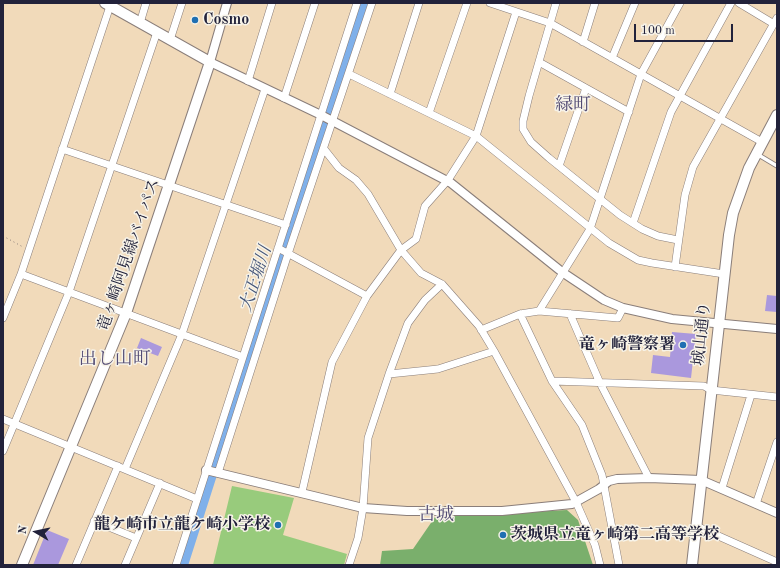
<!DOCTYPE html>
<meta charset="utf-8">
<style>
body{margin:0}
#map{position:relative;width:780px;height:568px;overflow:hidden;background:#f1daba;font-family:"Old Standard TT",serif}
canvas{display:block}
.frame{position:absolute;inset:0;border:4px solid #22223b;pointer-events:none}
.north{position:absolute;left:16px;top:512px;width:40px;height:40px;-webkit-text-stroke:3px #f7f3e8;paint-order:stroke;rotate:279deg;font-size:11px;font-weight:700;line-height:16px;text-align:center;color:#22223b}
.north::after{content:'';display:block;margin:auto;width:14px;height:18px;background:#22223b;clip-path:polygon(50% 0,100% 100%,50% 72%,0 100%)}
.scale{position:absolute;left:634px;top:24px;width:99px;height:18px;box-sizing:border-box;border:2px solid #22223b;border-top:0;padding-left:5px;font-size:12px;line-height:14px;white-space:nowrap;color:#22223b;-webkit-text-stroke:3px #f7f3e8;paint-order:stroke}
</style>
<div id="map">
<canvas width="780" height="568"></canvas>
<div class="frame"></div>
<div class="north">N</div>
<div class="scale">100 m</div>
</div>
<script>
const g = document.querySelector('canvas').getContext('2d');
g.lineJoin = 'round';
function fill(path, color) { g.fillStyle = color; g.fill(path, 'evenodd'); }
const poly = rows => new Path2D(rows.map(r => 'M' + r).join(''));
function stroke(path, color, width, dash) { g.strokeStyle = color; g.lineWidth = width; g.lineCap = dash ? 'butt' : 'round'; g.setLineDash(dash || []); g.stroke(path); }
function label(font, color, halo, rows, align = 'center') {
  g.font = font + ' "Old Standard TT","Noto Serif JP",serif'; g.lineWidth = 3; g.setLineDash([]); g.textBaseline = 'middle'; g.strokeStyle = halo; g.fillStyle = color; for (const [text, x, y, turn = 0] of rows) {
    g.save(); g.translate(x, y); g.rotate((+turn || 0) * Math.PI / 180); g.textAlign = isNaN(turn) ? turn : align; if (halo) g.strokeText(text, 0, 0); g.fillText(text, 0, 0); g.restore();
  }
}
fill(poly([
 [232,486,294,498,283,535,347,554,344,565,213,565]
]), '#98cb7c');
fill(poly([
 [567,510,578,520,593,565,380,565,382,551,413,549,435,517]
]), '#7aaf6c');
stroke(poly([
 [182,565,362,3]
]), '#7fb0ea', 12);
fill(poly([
 [767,295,777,296,777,312,765,311],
 [672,332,696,334,691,378,651,373,653,355,670,357],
 [141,338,162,347,158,356,137,348],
 [47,530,69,539,58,565,33,565]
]), '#aa98dd');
const service = poly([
 [757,154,777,166]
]);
const minor = poly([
 [490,3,550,23,762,142],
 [556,3,529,96,523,121,523,129,531,142,549,158,620,215,642,229,658,236,678,240],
 [739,3,774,24],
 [140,23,146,3],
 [170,40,182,3],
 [583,42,595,3],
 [612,58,635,3],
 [539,62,629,112],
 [349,74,476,136,609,243,638,260,652,263,724,274],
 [248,81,272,3],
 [390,94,419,3],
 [284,98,315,3],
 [429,113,467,3],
 [62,149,286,225],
 [324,149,339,168,356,180,368,194,401,250,421,273,442,284,479,326,494,351,576,502,595,545,600,565],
 [559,166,586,88],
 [633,223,671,112,731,3],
 [278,248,367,296],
 [675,267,685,195,693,167,777,18],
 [21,274,243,357],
 [539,311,590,229,641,74,680,3],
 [520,314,552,381,582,425,602,475,619,565],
 [570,314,600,383,649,478],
 [3,318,21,274,111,3],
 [481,330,520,314,539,311,618,318,623,308],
 [389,374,438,369,494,351],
 [552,381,704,386,711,390,777,397],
 [3,419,197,499],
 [3,451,69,292,157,32],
 [125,469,182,334,265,89],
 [218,473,287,257,372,3],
 [722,488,751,395],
 [302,492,332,362,367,296,401,250,416,239,425,206,448,180,476,136,516,12],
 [756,504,777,442],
 [94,521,136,538],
 [696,526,777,562],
 [76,565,118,466],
 [125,565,160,483],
 [176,565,357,3],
 [349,565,358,538,363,508,368,438,389,374,408,323,425,300,442,284]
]);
const tertiary = poly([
 [227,3,210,62,321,115,451,183,562,272,604,300,623,308,672,319,777,329],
 [206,470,363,508,407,511,502,511,572,504,599,489,609,481,617,479,649,478,701,480,777,513]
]);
const primary = poly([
 [22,565,126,313,210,62,105,3],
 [692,565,729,235,733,213,749,168,777,115]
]);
stroke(service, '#8a7e7a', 5);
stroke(minor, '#8a7e7a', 8);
stroke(tertiary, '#8a7e7a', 10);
stroke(primary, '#8a7e7a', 12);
stroke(poly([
 [3,236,23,247]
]), '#8a7e7a', 1, [1, 3]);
stroke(service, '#fff', 3.5);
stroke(minor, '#fff', 7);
stroke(tertiary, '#fff', 8);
stroke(primary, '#fff', 10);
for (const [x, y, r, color] of [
 [195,20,4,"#1f6fb2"],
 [683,345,4,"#1f6fb2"],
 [278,525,4,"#1f6fb2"],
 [503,535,4,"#1f6fb2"]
]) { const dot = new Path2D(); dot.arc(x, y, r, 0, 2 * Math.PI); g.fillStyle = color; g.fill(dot); stroke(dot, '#f7f3e8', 1.5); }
label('bold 16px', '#22223b', '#f7f3e8', [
 ["Cosmo",203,20],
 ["竜ヶ崎警察署",675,345,"right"],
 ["龍ケ崎市立龍ケ崎小学校",270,525,"right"],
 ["茨城県立竜ヶ崎第二高等学校",511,535]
], 'left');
label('16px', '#22223b', '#f7f3e8', [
 ["竜ヶ崎阿見線バイパス",129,255,-71],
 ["城山通り",702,334,-84]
]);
label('italic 17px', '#435478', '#f7f3e8', [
 ["大正堀川",256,279,-72]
]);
label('18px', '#524b74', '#f7f3e8', [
 ["緑町",573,105],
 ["出し山町",115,359],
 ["古城",436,515]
]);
</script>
